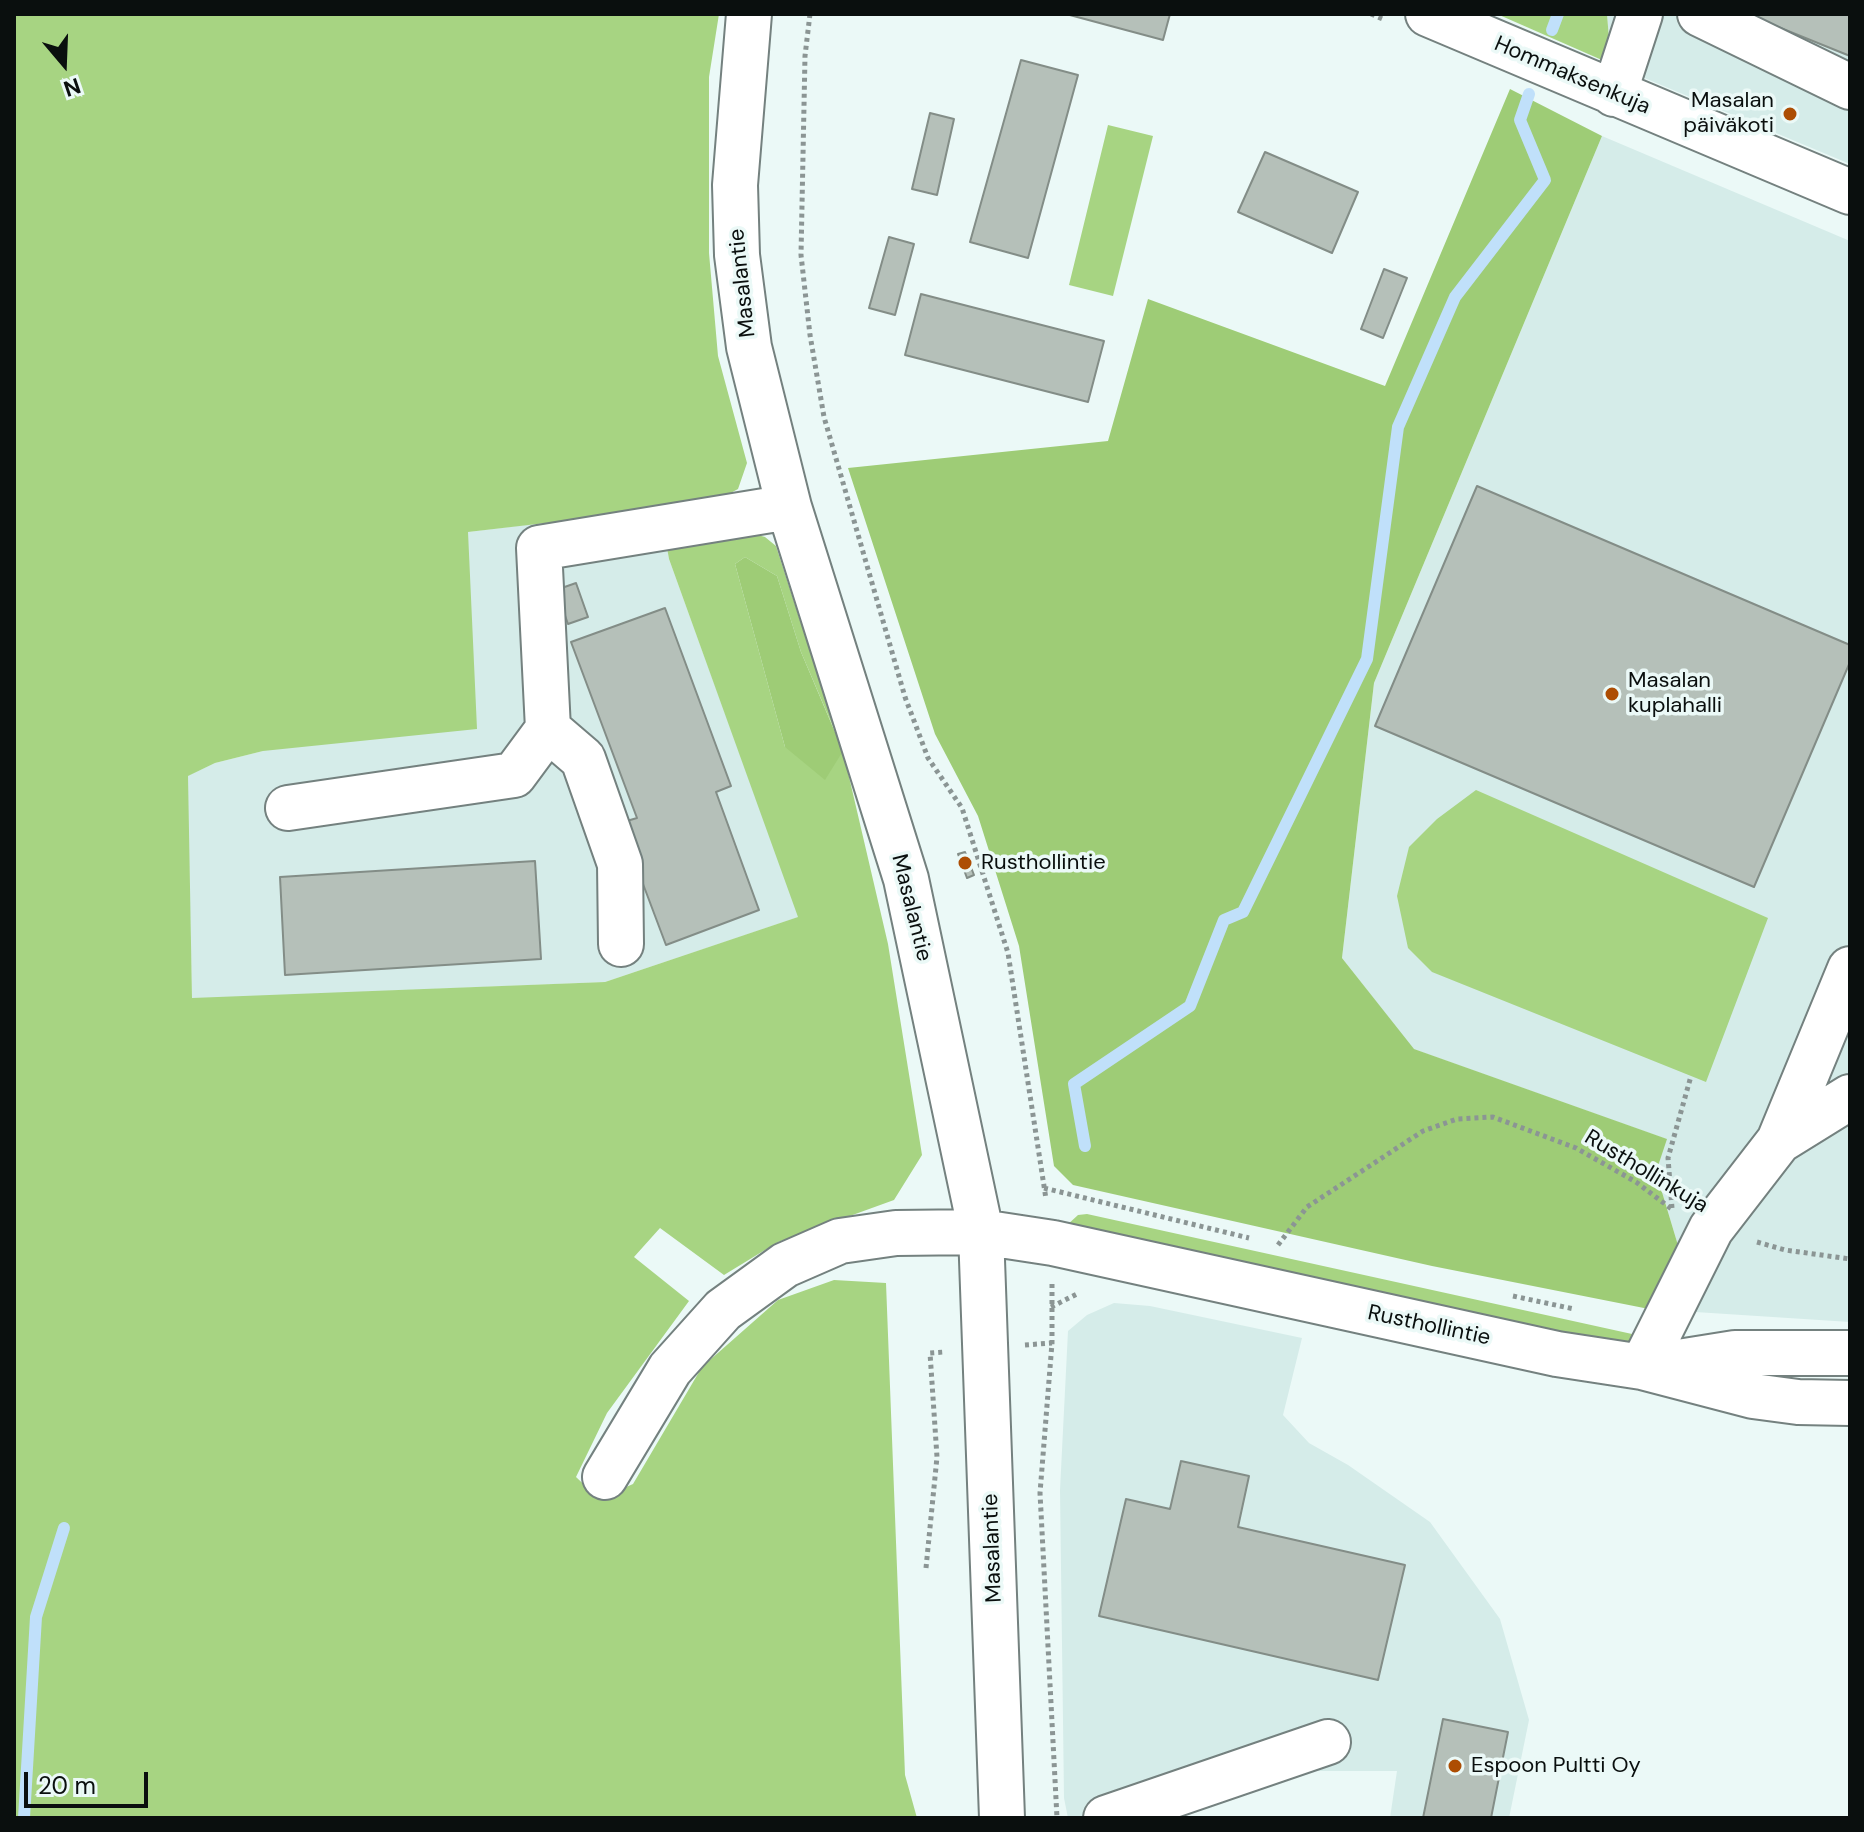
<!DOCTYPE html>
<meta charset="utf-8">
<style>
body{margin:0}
#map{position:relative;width:1864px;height:1832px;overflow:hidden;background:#ebf9f7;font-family:"DM Sans",sans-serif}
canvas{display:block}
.frame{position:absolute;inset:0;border:16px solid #0a0f0e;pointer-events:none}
.north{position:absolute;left:24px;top:24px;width:80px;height:80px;-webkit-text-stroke:6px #ebf9f7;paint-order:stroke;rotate:161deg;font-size:22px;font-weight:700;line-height:32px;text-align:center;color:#0a0f0e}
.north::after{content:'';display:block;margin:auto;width:28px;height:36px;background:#0a0f0e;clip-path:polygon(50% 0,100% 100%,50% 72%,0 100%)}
.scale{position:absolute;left:24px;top:1772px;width:124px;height:36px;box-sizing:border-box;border:4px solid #0a0f0e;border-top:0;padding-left:10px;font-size:24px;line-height:28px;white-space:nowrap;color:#0a0f0e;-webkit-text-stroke:6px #ebf9f7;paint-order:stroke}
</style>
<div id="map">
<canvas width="1864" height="1832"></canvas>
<div class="frame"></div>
<div class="north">N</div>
<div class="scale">20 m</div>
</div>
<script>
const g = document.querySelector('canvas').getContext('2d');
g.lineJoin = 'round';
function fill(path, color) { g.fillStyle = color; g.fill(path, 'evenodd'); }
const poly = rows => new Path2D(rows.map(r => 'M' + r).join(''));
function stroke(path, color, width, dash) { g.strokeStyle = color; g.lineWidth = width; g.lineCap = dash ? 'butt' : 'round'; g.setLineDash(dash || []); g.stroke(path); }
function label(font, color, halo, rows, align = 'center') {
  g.font = font + ' "DM Sans",sans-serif'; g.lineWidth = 7; g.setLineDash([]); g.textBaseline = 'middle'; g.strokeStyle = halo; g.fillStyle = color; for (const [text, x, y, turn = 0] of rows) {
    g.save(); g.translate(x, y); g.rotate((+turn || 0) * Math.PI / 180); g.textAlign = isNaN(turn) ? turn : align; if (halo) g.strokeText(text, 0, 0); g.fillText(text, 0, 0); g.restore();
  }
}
fill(poly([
 [1607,14,1850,14,1850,164,1611,64],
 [1602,136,1850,241,1850,1322,1649,1309,1680,1252,1656,1172,1666,1139,1413,1049,1342,958,1374,683],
 [662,508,669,559,799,917,605,982,192,999,187,776,215,763,263,751,468,532],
 [1114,1303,1150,1306,1302,1338,1283,1415,1309,1443,1348,1465,1430,1522,1500,1619,1529,1720,1509,1818,1390,1818,1397,1771,1300,1771,1155,1818,1068,1818,1064,1798,1060,1490,1068,1331,1087,1315]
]), '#d5ece9');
fill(poly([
 [14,14,719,14,709,77,709,253,718,356,747,463,738,489,710,504,468,532,477,729,263,751,215,763,188,776,192,998,605,982,798,917,669,559,666,542,751,533,765,537,776,546,839,741,801,652,777,576,745,557,735,564,785,747,843,751,888,944,922,1155,894,1200,778,1242,724,1275,660,1228,634,1257,689,1301,607,1413,576,1477,599,1499,633,1484,702,1367,778,1300,834,1280,886,1283,905,1775,917,1818,14,1818],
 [1497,14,1607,14,1611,64],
 [1108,125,1153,136,1113,296,1069,285],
 [1476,790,1768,918,1706,1082,1432,972,1408,948,1397,896,1409,847,1437,819],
 [1087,1214,1632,1334,1629,1348,1066,1226,1078,1215]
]), '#a7d482');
fill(poly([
 [1510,89,1602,136,1374,683,1342,958,1414,1049,1667,1139,1656,1172,1680,1252,1649,1309,1432,1266,1073,1185,1054,1166,1019,946,978,816,935,734,848,468,1108,441,1148,299,1385,386],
 [745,557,777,576,801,652,843,751,825,780,785,747,735,564]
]), '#9ecc76');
stroke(poly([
 [1552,30,1558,14],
 [1085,1146,1074,1084,1190,1006,1224,920,1243,912,1367,659,1398,427,1455,297,1545,180,1520,120,1529,94],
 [24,1818,36,1617,64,1528]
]), '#c0e0fa', 12);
const building = poly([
 [1066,14,1170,14,1163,40,1066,14],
 [1746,14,1850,14,1850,56,1746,14],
 [1021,60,1078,75,1028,258,970,242,1021,60],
 [930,113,954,119,937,195,912,189,930,113],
 [1265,152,1358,192,1332,253,1238,212,1265,152],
 [889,237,914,244,895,315,869,308,889,237],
 [1384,269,1407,278,1383,338,1361,329,1384,269],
 [921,294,1104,341,1088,402,905,355,921,294],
 [1477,486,1850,645,1850,662,1754,887,1375,726,1477,486],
 [576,583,588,617,568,624,556,590,576,583],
 [665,608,731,786,716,792,759,910,666,945,620,823,637,818,571,642,665,608],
 [965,852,974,875,967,878,958,854,965,852],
 [535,861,541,959,285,975,280,877,535,861],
 [1181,1461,1249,1476,1238,1527,1405,1565,1378,1680,1099,1616,1126,1499,1170,1509,1181,1461],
 [1443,1719,1508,1732,1491,1818,1423,1818,1443,1719]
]);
fill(building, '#b5c0b9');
stroke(building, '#838d87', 2);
const minor = poly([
 [749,14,735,185,737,255,749,347,789,507,906,879,981,1232,1002,1818],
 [1428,14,1850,192],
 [1700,14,1850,87],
 [1614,94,1640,14],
 [548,729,583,759,620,864,621,944],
 [288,808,514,775,548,729,539,548,789,507],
 [1779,1141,1850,969],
 [1660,1365,1735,1353,1850,1353],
 [1642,1367,1711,1229,1779,1141,1850,1097],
 [605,1477,670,1369,723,1310,785,1265,840,1241,896,1233,981,1232,1053,1243,1557,1354,1642,1367,1753,1396,1798,1402,1850,1403],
 [1106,1818,1328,1742]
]);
stroke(minor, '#74817f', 48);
stroke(poly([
 [810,14,805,56,801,255,810,335,824,417,905,697,928,758,962,808,1008,953,1046,1199],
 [1371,14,1385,20],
 [1044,1188,1249,1238],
 [1672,1208,1668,1158,1691,1076],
 [1757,1242,1785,1250,1850,1259],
 [1278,1245,1307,1207,1423,1131,1457,1119,1493,1117,1576,1148,1636,1182,1673,1210],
 [1052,1284,1052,1343,1040,1493,1057,1818],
 [1513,1296,1574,1309],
 [1051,1307,1077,1294],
 [1025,1345,1052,1343],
 [926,1568,937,1457,930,1353,944,1352]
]), '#8b9594', 5, [4, 4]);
stroke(minor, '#fff', 44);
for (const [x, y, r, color] of [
 [1790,114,8,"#ad4d03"],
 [1612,694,8,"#ad4d03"],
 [965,863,8,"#ad4d03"],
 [1455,1766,8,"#ad4d03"]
]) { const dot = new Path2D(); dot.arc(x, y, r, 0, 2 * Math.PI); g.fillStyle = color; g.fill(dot); stroke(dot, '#ebf9f7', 3); }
label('22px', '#0a0f0e', '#ebf9f7', [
 ["Hommaksenkuja",1572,76,23],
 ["Masalantie",743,283,-96],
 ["Masalantie",911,908,76],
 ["Rusthollinkuja",1646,1172,31],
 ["Rusthollintie",1429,1326,12],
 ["Masalantie",993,1548,-92]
]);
label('22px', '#0a0f0e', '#ebf9f7', [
 ["Masalan",1774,101,"right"],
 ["päiväkoti",1774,126,"right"],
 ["Masalan",1628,681],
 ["kuplahalli",1628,706],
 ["Rusthollintie",981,863],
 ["Espoon Pultti Oy",1471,1766]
], 'left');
</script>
